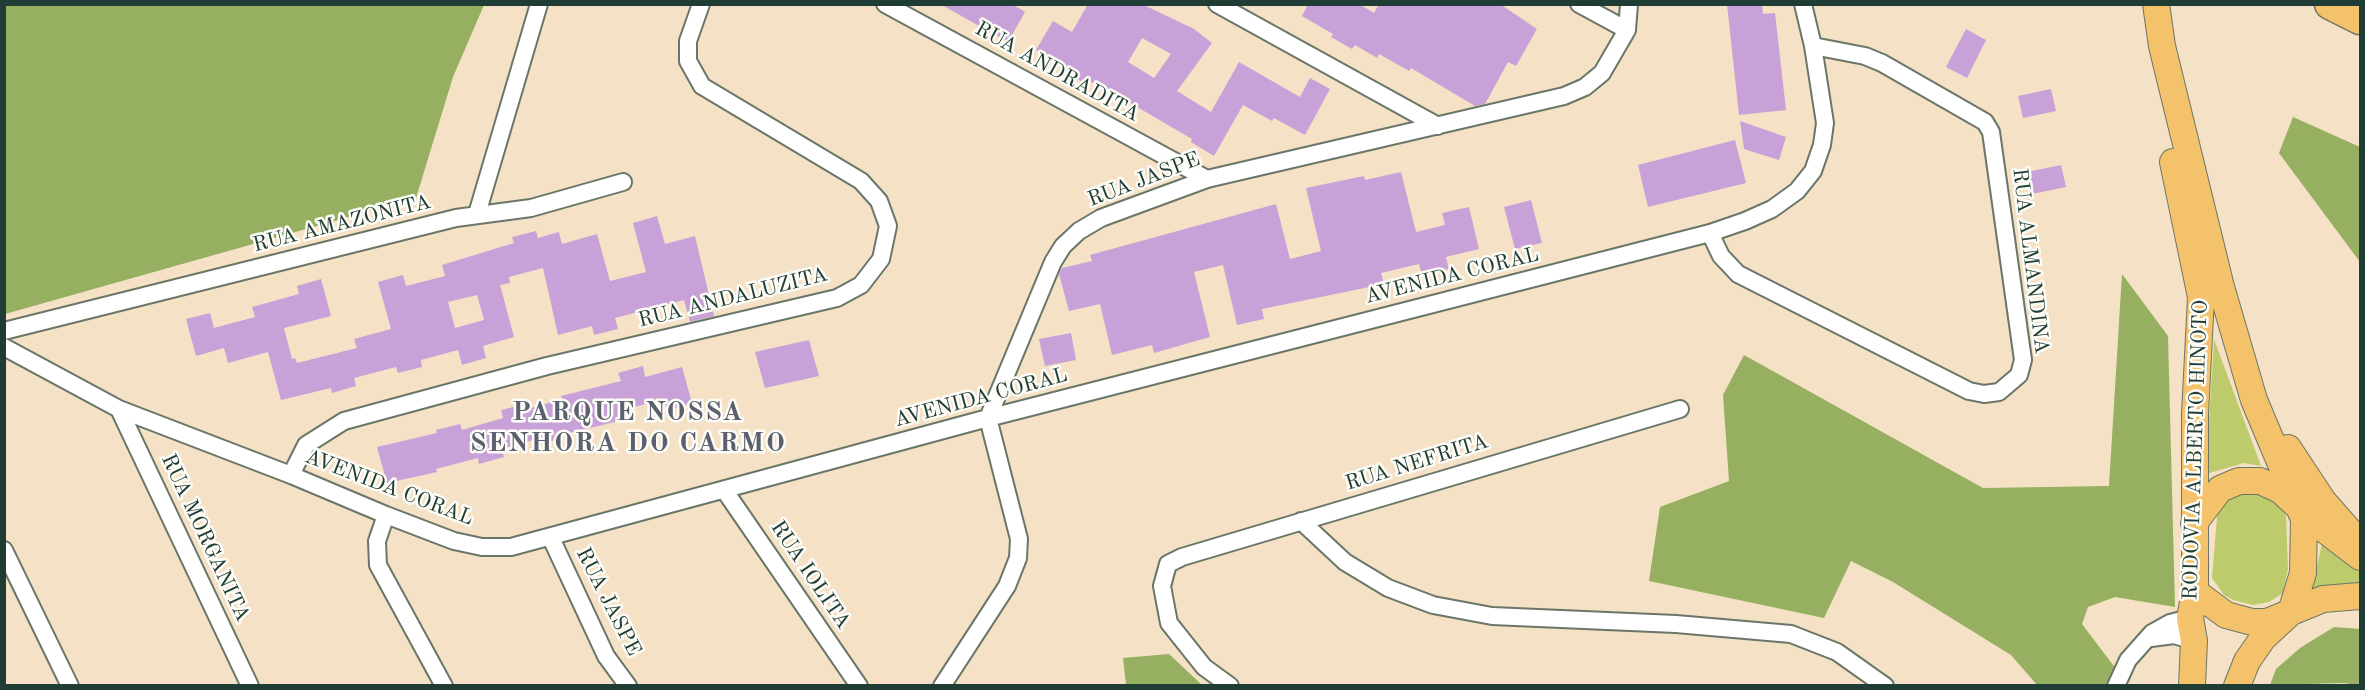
<!DOCTYPE html>
<style>
body{margin:0}
#map{position:relative;width:2365px;height:690px;overflow:hidden;background:#f4e1c6;font-family:"Old Standard TT",serif}
canvas{display:block}
.frame{position:absolute;inset:0;border:6px solid #1f3d34;pointer-events:none}
</style>
<div id="map">
<canvas width="2365" height="690"></canvas>
<div class="frame"></div>
</div>
<script>
const g = document.querySelector('canvas').getContext('2d');
g.lineJoin = 'round';
function fill(path, color) { g.fillStyle = color; g.fill(path, 'evenodd'); }
const poly = rows => new Path2D(rows.map(r => 'M' + r).join(''));
function stroke(path, color, width, dash) { g.strokeStyle = color; g.lineWidth = width; g.lineCap = dash ? 'butt' : 'round'; g.setLineDash(dash || []); g.stroke(path); }
function label(font, color, halo, rows, align = 'center') {
  g.font = font + ' "Old Standard TT",serif'; g.lineWidth = 5; g.setLineDash([]); g.textBaseline = 'middle'; g.strokeStyle = halo; g.fillStyle = color; for (const [text, x, y, turn = 0] of rows) {
    g.save(); g.translate(x, y); g.rotate((+turn || 0) * Math.PI / 180); g.textAlign = isNaN(turn) ? turn : align; if (halo) g.strokeText(text, 0, 0); g.fillText(text, 0, 0); g.restore();
  }
}
fill(poly([
 [2214,339,2261,466,2244,463,2206,474],
 [2257,489,2283,508,2286,516,2288,569,2283,593,2269,602,2253,605,2233,600,2224,595,2212,578,2218,505,2224,498],
 [2323,539,2360,563,2360,590,2312,590]
]), '#bdcb6d');
fill(poly([
 [5,4,484,4,484,5,453,77,416,198,5,314],
 [2293,117,2360,147,2360,262,2279,153],
 [2122,274,2168,336,2175,607,2115,597,2088,607,2082,624,2116,669,2110,685,2037,685,2011,655,1893,582,1851,561,1824,618,1649,581,1660,507,1729,481,1723,395,1744,355,1983,488,2109,486],
 [2334,627,2360,629,2360,685,2343,683,2270,685,2276,669,2300,648],
 [1169,654,1202,685,1126,685,1123,658]
]), '#96af60');
fill(poly([
 [940,4,1012,4,1025,12,1008,42],
 [1088,4,1142,4,1194,29,1212,43,1177,91,1211,112,1239,62,1300,97,1310,78,1330,89,1305,135,1274,118,1272,121,1243,105,1214,156,1191,142,1192,139,1120,97,1119,98,1086,79,1084,83,1061,69,1063,66,1036,50,1053,21,1072,32],
 [1142,38,1171,54,1154,78,1128,62],
 [1308,4,1359,4,1374,13,1379,4,1500,4,1537,29,1516,66,1508,62,1485,104,1475,106,1411,68,1409,71,1379,54,1377,58,1355,45,1352,49,1331,37,1333,34,1302,16],
 [1727,4,1762,4,1763,14,1775,13,1786,110,1739,115],
 [1966,29,1986,40,1967,78,1946,67],
 [2051,89,2056,111,2023,118,2018,96],
 [1740,121,1786,137,1779,160,1744,149],
 [1735,140,1746,183,1648,207,1638,165],
 [2061,165,2066,187,2032,194,2027,172],
 [1401,172,1416,232,1445,225,1442,213,1469,207,1479,249,1446,257,1449,269,1422,275,1419,264,1381,273,1384,284,1262,309,1264,319,1237,325,1223,265,1194,272,1210,337,1154,353,1152,345,1112,355,1100,304,1069,311,1059,274,1062,268,1092,261,1090,255,1276,204,1290,259,1321,251,1306,188,1364,176,1365,180],
 [1531,200,1542,243,1515,249,1504,207],
 [657,216,665,244,695,236,714,316,690,322,684,300,615,318,618,329,594,335,592,326,558,335,543,268,509,277,510,283,500,285,514,337,483,346,486,358,462,365,458,350,421,360,422,367,398,373,396,367,354,378,356,386,332,393,331,388,281,400,268,352,228,363,224,348,196,356,186,319,210,313,214,328,255,317,252,307,299,294,297,286,321,279,331,316,284,328,292,359,295,358,297,363,357,348,354,339,391,329,378,282,403,275,406,286,445,276,442,265,514,243,512,237,536,231,538,238,559,232,562,244,597,234,610,281,646,272,633,223],
 [477,295,484,320,455,328,448,302],
 [1071,333,1076,360,1045,366,1039,339],
 [809,340,819,376,765,388,755,352],
 [643,366,645,377,682,367,692,403,667,410,664,399,620,411,623,420,561,435,562,438,538,445,537,439,501,449,504,457,479,464,478,458,436,469,437,472,387,483,377,447,437,433,436,430,460,424,462,430,503,418,501,410,525,404,527,409,562,399,561,396,621,381,618,373]
]), '#c9a1d9');
const minor = poly([
 [885,4,1207,179],
 [1217,4,1438,126],
 [1579,4,1627,30],
 [477,214,539,4],
 [1710,233,1721,256,1738,274,1969,391,1984,394,1999,392,2019,375,2023,360,1991,132,1985,122,1882,63,1865,56,1813,46],
 [4,331,456,218,531,208,623,182],
 [4,347,119,409,291,475,386,515,454,541,482,547,511,547,988,418,1710,233,1745,221,1772,209,1797,191,1813,171,1822,145,1825,123,1813,46,1803,4],
 [119,409,250,686],
 [291,475,306,445,344,421,547,366,837,298,861,285,881,259,888,226,879,201,861,181,702,86,688,61,688,41,701,4],
 [725,491,859,686],
 [386,515,377,541,378,565,444,686],
 [1301,521,1345,562,1388,588,1433,605,1492,616,1676,624,1791,634,1837,652,1885,686],
 [551,538,606,656,628,686],
 [4,550,70,686],
 [2151,638,2174,635,2194,641],
 [942,686,1007,586,1018,558,1019,539,988,418,1053,262,1063,246,1079,231,1101,218,1207,179,1564,96,1585,87,1602,73,1627,30,1629,4],
 [1230,686,1204,667,1169,623,1162,586,1168,564,1182,557,1680,409],
 [2116,686,2128,660,2152,633,2170,623,2190,618]
]);
const primary = poly([
 [2156,4,2162,46,2221,287,2254,400,2304,519,2303,573,2291,612,2263,638,2247,661,2237,686],
 [2173,162,2201,297,2195,414,2195,592,2190,618,2194,641,2192,686],
 [2288,448,2323,501,2360,543],
 [2194,523,2220,489,2239,481,2260,481,2280,490,2317,524,2360,557],
 [2195,592,2226,615,2252,622,2267,622,2323,599,2360,596]
]);
const motorway = poly([
 [2330,4,2360,19]
]);
stroke(minor, '#6a7667', 20);
stroke(primary, '#6a7667', 28);
stroke(motorway, '#6a7667', 33);
stroke(minor, '#fff', 16);
stroke(primary, '#f4c26a', 26);
stroke(motorway, '#f4c26a', 30);
label('21px', '#1f3d34', '#fdfcf7', [
 ["RUA ANDRADITA",1057,72,29],
 ["RUA JASPE",1144,180,-21],
 ["RUA AMAZONITA",342,224,-14],
 ["RUA ALMANDINA",2030,261,83],
 ["AVENIDA CORAL",1452,276,-14],
 ["RUA ANDALUZITA",733,298,-14],
 ["AVENIDA CORAL",981,398,-15],
 ["RODOVIA ALBERTO HINOTO",2196,450,-88],
 ["RUA NEFRITA",1417,463,-17],
 ["AVENIDA CORAL",389,488,21],
 ["RUA MORGANITA",205,538,65],
 ["RUA IOLITA",810,575,56],
 ["RUA JASPE",608,602,63]
]);
g.letterSpacing = '1.5px';
label('bold 27px', '#5a606e', '#fdfcf7', [
 ["PARQUE NOSSA",628,413],
 ["SENHORA DO CARMO",628,444]
]);
g.letterSpacing = '0px';
</script>
